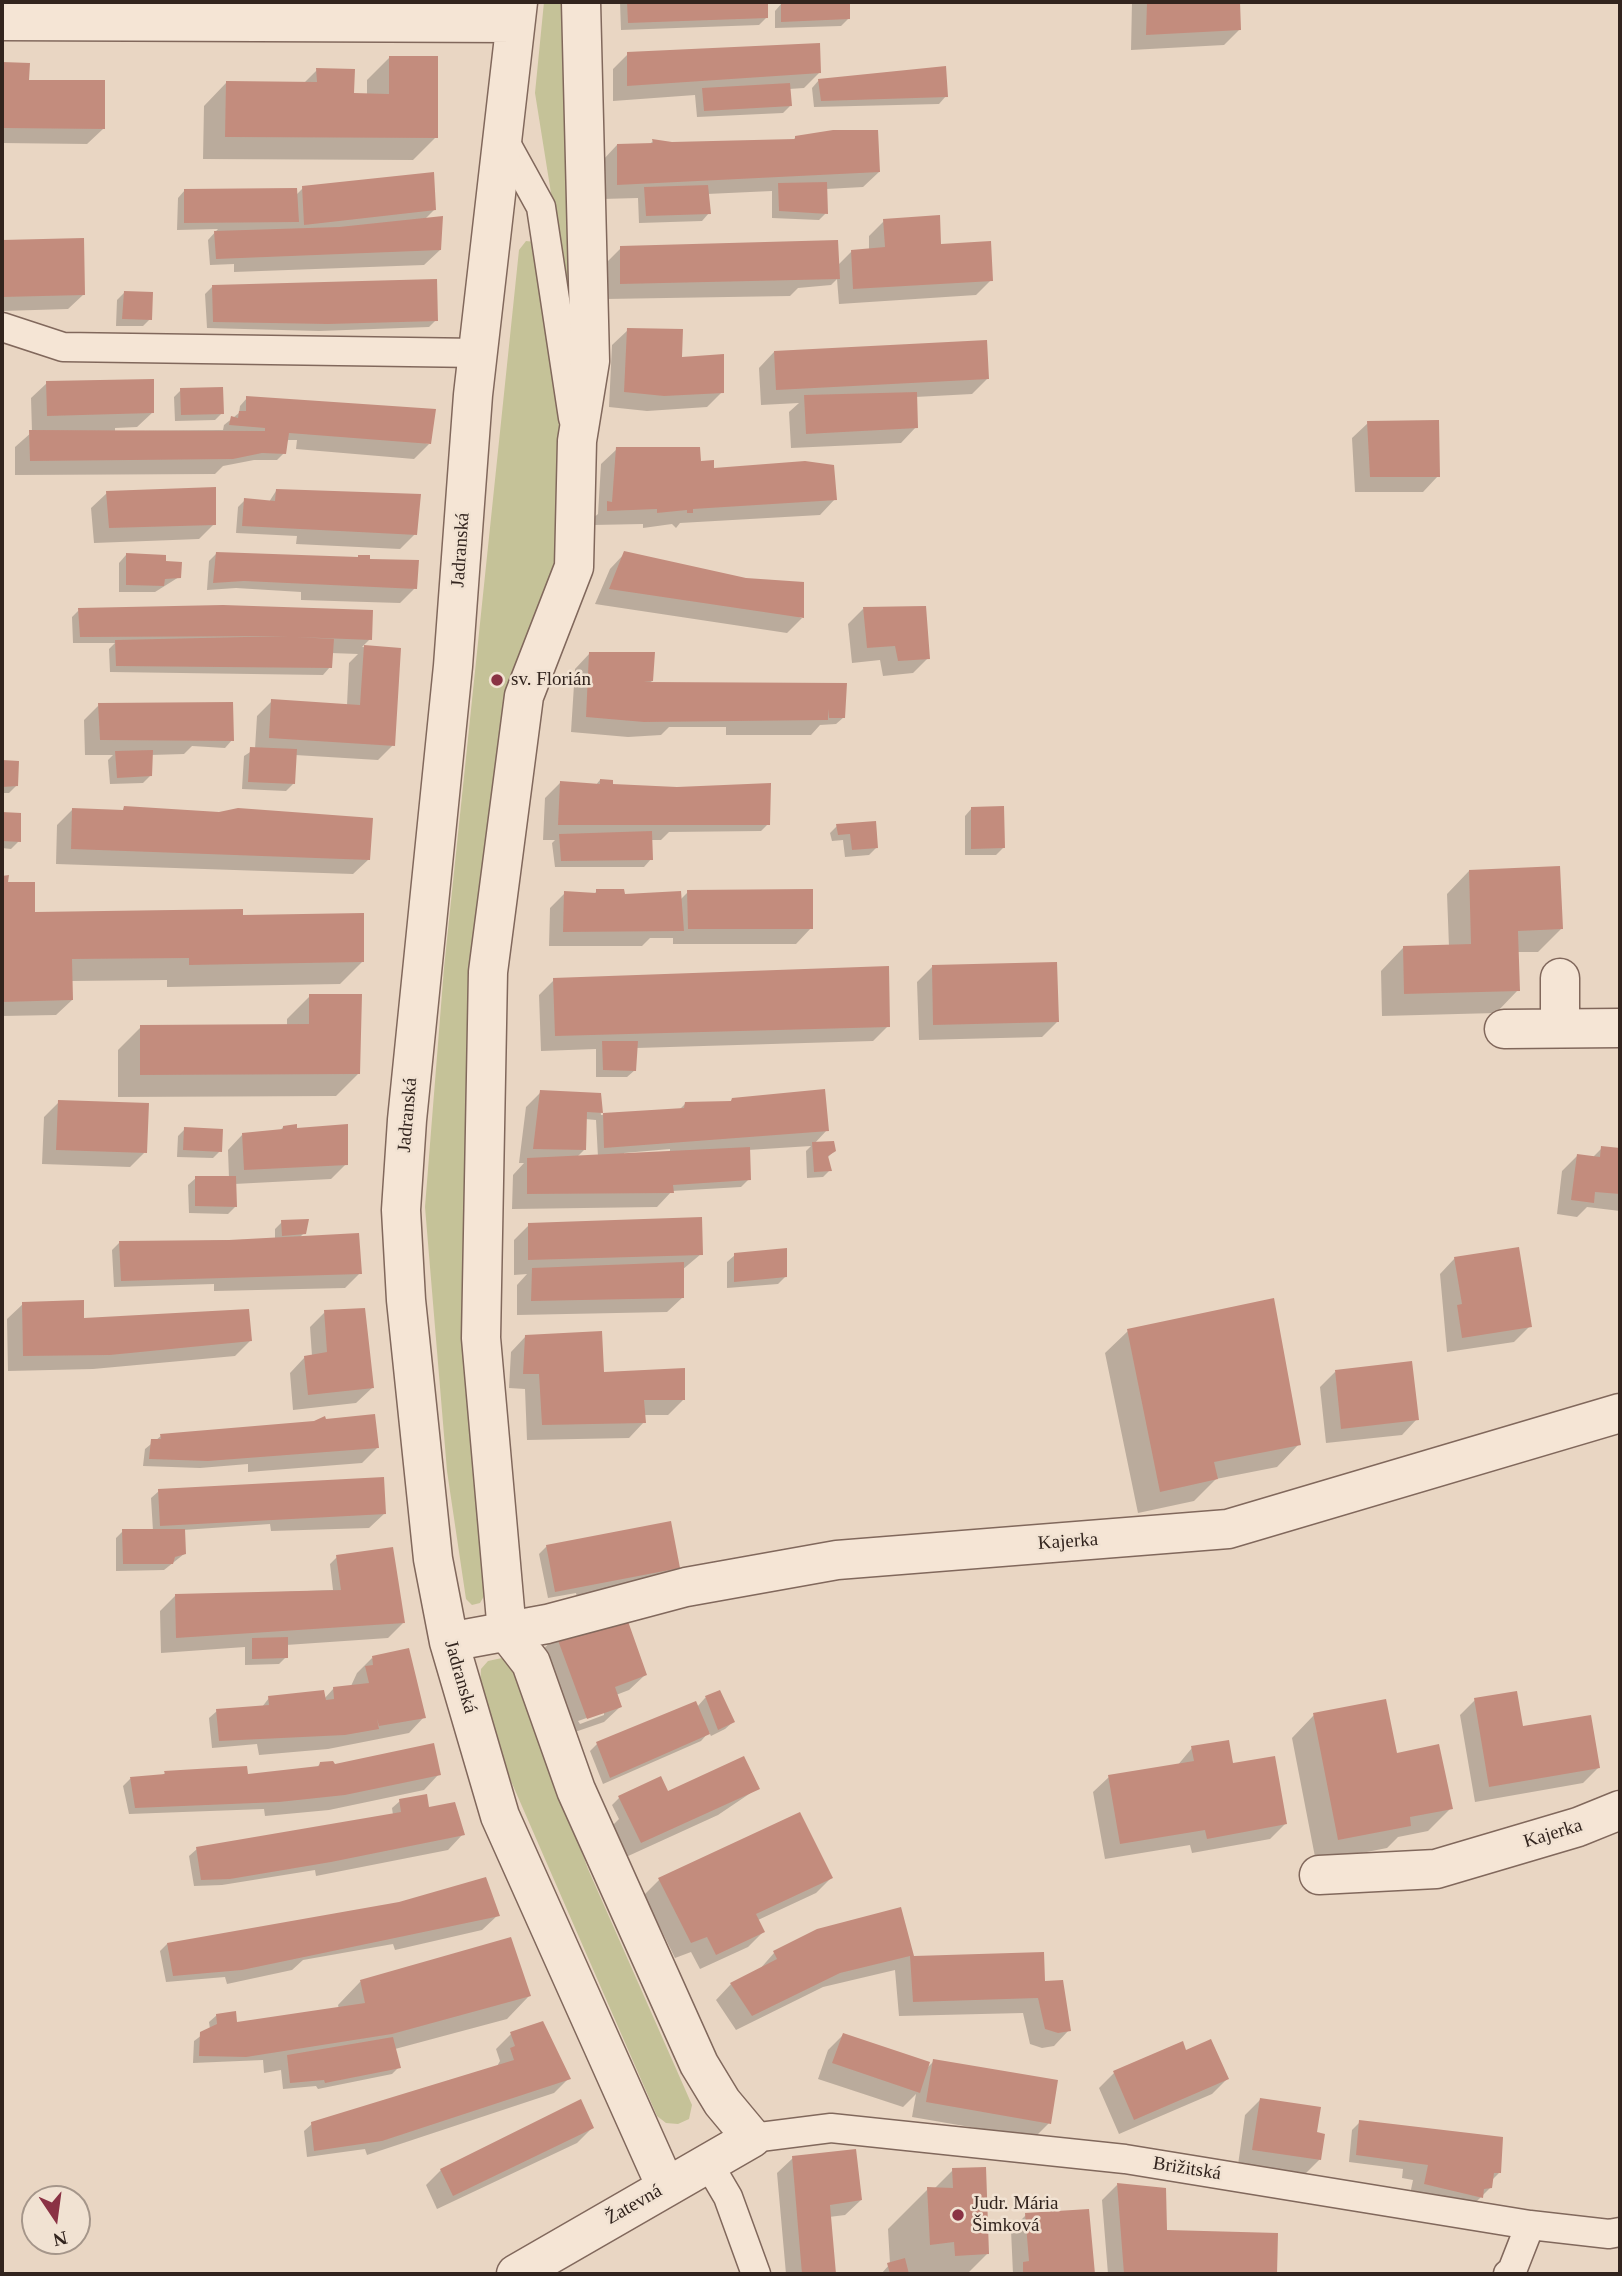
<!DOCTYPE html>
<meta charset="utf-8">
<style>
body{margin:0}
#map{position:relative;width:1622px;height:2276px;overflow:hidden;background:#e9d6c3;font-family:Georgia,serif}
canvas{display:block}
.frame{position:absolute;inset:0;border:4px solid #32241e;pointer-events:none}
.north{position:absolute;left:21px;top:2185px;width:70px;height:70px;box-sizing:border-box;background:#f1e2d2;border:2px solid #a5968a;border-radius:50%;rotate:167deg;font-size:19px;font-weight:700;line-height:28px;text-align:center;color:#32241e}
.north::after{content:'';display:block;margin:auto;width:24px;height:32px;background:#8a3244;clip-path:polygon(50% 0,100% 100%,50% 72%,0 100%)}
</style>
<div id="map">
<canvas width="1622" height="2276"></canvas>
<div class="frame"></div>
<div class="north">N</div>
</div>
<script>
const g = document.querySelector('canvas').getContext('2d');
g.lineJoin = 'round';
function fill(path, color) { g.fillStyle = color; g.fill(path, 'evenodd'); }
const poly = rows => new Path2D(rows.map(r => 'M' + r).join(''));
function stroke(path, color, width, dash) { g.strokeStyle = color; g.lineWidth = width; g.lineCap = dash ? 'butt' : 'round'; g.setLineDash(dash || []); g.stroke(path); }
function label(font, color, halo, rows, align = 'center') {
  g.font = font + ' Georgia,serif'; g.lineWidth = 5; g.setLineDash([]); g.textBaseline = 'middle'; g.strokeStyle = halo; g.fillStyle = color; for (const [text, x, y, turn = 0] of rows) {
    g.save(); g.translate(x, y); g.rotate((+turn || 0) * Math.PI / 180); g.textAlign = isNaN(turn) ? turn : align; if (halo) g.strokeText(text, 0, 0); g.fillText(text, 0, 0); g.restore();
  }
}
fill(poly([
 [544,2,569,2,577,356,535,93],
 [526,241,535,242,564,443,562,562,511,692,487,1591,480,1603,472,1605,466,1599,447,1471,425,1207,444,968,519,250],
 [502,1658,513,1666,588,1869,692,2105,689,2119,678,2124,666,2123,657,2116,511,1781,480,1688,481,1669,488,1661]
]), '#c5c298');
fill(poly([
 [52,2,246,2,235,13,52,22],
 [275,2,429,2,419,13,275,5],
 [620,2,766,2,766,18,759,25,621,30],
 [848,2,848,19,841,26,775,28,775,11,782,3],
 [1132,2,1238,2,1239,30,1224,45,1131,50],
 [628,54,820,72,804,88,789,89,790,106,783,113,697,117,695,95,613,101,613,69],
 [390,57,436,137,413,160,203,159,204,106,226,83,303,84,317,70,353,94,367,95,367,80],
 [2,64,28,64,28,81,103,129,87,144,2,143],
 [819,80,946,96,939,104,814,107,812,88],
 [796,137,879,172,863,187,826,189,826,213,819,220,772,218,772,191,707,194,709,213,702,221,639,223,638,198,602,199,602,161,617,145,650,144,653,141,672,144,792,141],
 [303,188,434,210,424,220,440,250,424,265,234,272,234,264,210,265,208,240,218,229,177,230,178,198,185,190,296,195],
 [884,221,940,246,991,280,976,295,839,304,837,279,831,285,798,288,790,296,605,299,606,263,621,248,838,265,852,251,869,250,869,236],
 [83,240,84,294,68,309,2,311,2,242],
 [212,287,436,320,429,327,319,331,207,328,205,294],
 [125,292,150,319,143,326,116,326,117,300],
 [628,330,680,359,722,392,707,407,647,411,609,407,612,345],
 [774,352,987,379,972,394,915,397,916,427,901,443,791,448,789,412,799,403,761,405,759,368],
 [47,383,153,412,137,427,115,428,115,431,223,430,224,425,239,413,240,406,247,398,429,444,414,459,296,449,297,440,286,440,284,453,277,460,254,460,223,466,215,474,15,475,15,447,32,432,31,398],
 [181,390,222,413,215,420,175,421,174,397],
 [1368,423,1438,476,1423,492,1355,492,1352,438],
 [617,449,699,463,713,470,835,499,820,515,680,523,676,528,672,524,643,528,643,524,593,525,593,518,598,514,601,464],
 [276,491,415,534,400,549,296,544,297,536,236,533,238,507,245,500,269,502],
 [107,493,214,524,199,539,94,543,91,508],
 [625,553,802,618,787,633,595,604,610,569],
 [216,554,368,560,415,588,400,603,301,600,301,592,236,588,207,590,209,561],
 [126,555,164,563,179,577,155,592,119,592,119,563],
 [863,609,928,658,913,673,883,676,880,660,852,663,848,624],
 [79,610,370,639,362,647,399,649,393,745,378,760,295,755,293,784,286,791,242,789,244,756,255,749,257,716,272,701,347,705,349,663,358,654,331,653,330,667,323,675,110,672,109,649,115,643,73,643,72,617],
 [590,653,652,681,648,684,830,685,844,717,836,724,820,725,811,735,726,735,726,727,669,727,661,735,628,737,571,732,575,669],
 [99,705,232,740,225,748,192,746,184,754,151,755,151,775,143,783,110,784,108,760,113,755,85,755,84,720],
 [2,762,17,762,17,785,9,793,2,793],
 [600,780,611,786,768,824,761,831,669,832,661,840,651,840,651,859,644,867,555,867,552,843,555,840,543,840,545,798,560,783,595,786],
 [125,808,369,859,353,874,56,864,57,825,72,810,121,812],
 [972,808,1003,848,996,855,965,855,965,816],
 [2,814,20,814,19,841,11,849,2,848],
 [837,826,876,848,869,855,845,857,843,840,832,841,830,833],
 [1469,871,1561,929,1538,952,1517,952,1518,990,1496,1013,1382,1016,1381,971,1403,948,1449,947,1447,894],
 [2,877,7,877,6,884,33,914,241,917,363,961,340,984,167,987,167,980,71,981,72,1000,56,1015,2,1016],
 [597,891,680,900,688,892,811,928,796,944,673,944,673,938,650,938,642,946,549,946,550,908,565,893,593,895],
 [932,967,1057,1022,1042,1037,919,1040,917,982],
 [554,980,888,1026,873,1041,636,1048,635,1070,627,1077,596,1077,596,1049,541,1051,539,995],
 [310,996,359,1073,336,1096,118,1097,118,1050,141,1027,287,1026,287,1019],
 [541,1092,599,1095,601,1115,679,1110,685,1104,729,1103,732,1100,827,1130,814,1144,834,1151,827,1158,830,1170,823,1177,807,1178,806,1151,811,1146,748,1150,749,1179,741,1187,672,1191,657,1207,512,1209,513,1175,524,1163,519,1163,526,1107],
 [585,1119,596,1120,598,1157,576,1158,585,1149],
 [670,1149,670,1154,624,1156,624,1153],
 [59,1102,145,1152,130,1167,42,1164,44,1117],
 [283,1127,296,1130,346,1164,331,1179,234,1184,235,1207,228,1214,189,1213,188,1185,196,1178,229,1178,228,1150,243,1134,280,1131],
 [185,1129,220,1151,213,1158,177,1157,178,1136],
 [1602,1148,1620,1150,1620,1211,1587,1207,1577,1217,1557,1214,1562,1171,1577,1156,1592,1158],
 [282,1222,304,1233,299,1238,360,1273,345,1288,214,1291,214,1284,114,1287,112,1250,119,1243,275,1239,275,1229],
 [529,1225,701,1254,682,1270,683,1297,667,1312,517,1315,517,1285,527,1274,514,1275,514,1240],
 [735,1255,785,1277,778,1284,727,1288,727,1262],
 [1455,1258,1530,1326,1514,1342,1447,1352,1440,1274],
 [23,1304,83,1319,251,1340,235,1356,93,1369,8,1371,7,1319],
 [325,1312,372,1388,356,1403,293,1410,290,1373,305,1357,312,1356,310,1327],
 [1128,1331,1299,1444,1277,1467,1216,1479,1194,1501,1138,1513,1105,1353],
 [526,1336,602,1374,683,1400,668,1415,643,1415,644,1422,629,1438,527,1440,525,1389,509,1388,511,1352],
 [1335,1372,1417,1419,1402,1435,1326,1443,1320,1387],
 [161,1436,377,1448,362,1463,248,1472,248,1464,200,1468,143,1466,145,1449],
 [159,1491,385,1513,369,1528,271,1531,270,1524,183,1530,184,1554,164,1570,116,1571,116,1538,123,1531,153,1531,151,1498],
 [547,1546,678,1567,663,1583,577,1599,576,1593,548,1598,539,1554],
 [391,1549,403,1623,388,1638,286,1645,286,1657,279,1664,245,1665,245,1647,161,1653,160,1611,175,1596,333,1590,330,1564,337,1557],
 [557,1636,645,1675,629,1690,616,1695,620,1707,604,1722,572,1733,541,1651],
 [604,1712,604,1715,580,1724,578,1721],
 [372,1658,424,1717,409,1733,328,1749,259,1755,257,1744,212,1748,209,1718,217,1711,262,1707,269,1698,324,1699,334,1688,351,1686,357,1673],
 [719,1692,733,1722,725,1729,711,1736,709,1732,701,1741,603,1784,590,1751,597,1744,697,1707,705,1698],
 [1475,1700,1521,1728,1598,1768,1583,1783,1475,1802,1460,1715],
 [1314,1715,1396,1755,1451,1808,1428,1831,1398,1837,1387,1848,1316,1862,1292,1738],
 [1192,1748,1232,1765,1285,1824,1270,1839,1192,1853,1190,1845,1105,1859,1093,1792,1109,1777,1177,1766],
 [321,1763,439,1774,424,1790,329,1810,265,1816,264,1809,129,1814,123,1786,130,1779,161,1776,165,1773,247,1776,316,1768],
 [758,1788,718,1815,626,1857,611,1827,619,1819,612,1805,619,1798],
 [400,1801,427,1806,463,1834,448,1850,316,1876,315,1870,222,1885,194,1886,189,1856,197,1849,393,1815,392,1808],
 [831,1878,816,1893,758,1920,763,1932,748,1947,700,1969,691,1952,675,1958,644,1895,659,1880],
 [900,1909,912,1958,1043,1983,1069,2030,1054,2046,1042,2048,1030,2044,1023,2013,899,2016,895,1970,823,1987,736,2030,716,2000,731,1984,759,1970,774,1953,817,1931],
 [498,1915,482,1930,395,1950,393,1944,303,1960,292,1970,227,1984,225,1977,166,1982,160,1951,167,1944],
 [360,1982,529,1996,507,2019,395,2049,399,2067,392,2074,318,2089,316,2086,283,2089,281,2070,264,2073,263,2060,193,2063,194,2041,210,2029,209,2022,217,2015,235,2024,339,2009,338,2005],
 [511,2034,569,2078,554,2093,367,2155,365,2149,307,2157,304,2131,312,2124,496,2068,500,2061,496,2049],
 [843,2035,926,2069,934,2061,1049,2123,1034,2138,912,2117,916,2094,903,2107,818,2079,828,2050],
 [1185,2053,1227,2079,1212,2094,1119,2134,1099,2088,1114,2073],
 [1260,2100,1315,2134,1320,2159,1305,2174,1238,2165,1245,2115],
 [1360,2122,1500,2172,1492,2180,1491,2187,1466,2212,1409,2199,1413,2180,1402,2178,1403,2169,1349,2162,1352,2130],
 [592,2128,577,2143,437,2209,426,2185,441,2170],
 [793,2158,861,2200,845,2215,829,2217,834,2274,786,2274,777,2173],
 [953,2170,987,2254,967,2274,881,2274,890,2264,888,2229,928,2189,934,2189],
 [1117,2185,1165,2232,1276,2235,1275,2274,1108,2274,1102,2200],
 [1088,2210,1093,2274,1013,2274,1011,2230,1026,2215]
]), '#0003');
fill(poly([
 [627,2,768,2,768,18,628,23],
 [781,2,850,2,850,19,781,22],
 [1147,2,1240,2,1241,30,1146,35],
 [820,43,821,73,627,86,627,52],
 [389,56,438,56,438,138,225,137,226,81,317,82,316,68,355,69,354,93,389,94],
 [2,62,30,63,29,80,105,80,105,129,2,128],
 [946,66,948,97,821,101,818,79],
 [790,83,792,106,704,111,702,88],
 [833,130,878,130,880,172,617,185,617,144,653,143,652,139,672,142,795,139,795,136],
 [434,172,436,210,304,225,302,186],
 [827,182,828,214,779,211,778,183],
 [708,185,711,214,646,216,644,187],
 [297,188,299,222,184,223,184,189],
 [940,215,941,244,991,241,993,281,853,289,851,250,885,247,883,219],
 [443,216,441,250,216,259,214,231,339,227],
 [84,238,85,295,2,297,2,240],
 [838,240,840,279,620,284,620,246],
 [437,279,438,321,328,324,213,322,212,285],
 [124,291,153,292,152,320,122,319],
 [627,328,683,329,682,357,724,354,724,393,664,396,624,392],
 [987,340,989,379,776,390,774,351],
 [154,379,154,413,47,416,46,381],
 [223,387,224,414,181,415,180,388],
 [917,392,918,428,806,434,804,395],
 [246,396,436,409,431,444,289,433,286,454,262,453,233,459,30,461,29,430,265,431,265,428,229,425,231,416,238,418,239,411,246,411],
 [1439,420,1440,477,1370,477,1367,421],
 [616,447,700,447,701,461,714,460,714,468,805,461,834,465,837,500,693,509,693,513,687,513,687,510,657,513,657,509,607,511,607,501,612,502],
 [216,487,216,525,109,528,106,491],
 [276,489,421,494,417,535,242,526,244,498,275,501],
 [624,551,746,578,804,582,804,618,609,589],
 [216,552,358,557,358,555,370,555,370,559,419,560,417,589,244,581,213,583],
 [126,553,166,555,166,561,182,562,181,578,165,579,164,586,126,585],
 [223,605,373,610,372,640,296,637,334,639,332,668,220,667,116,666,115,640,288,636,80,637,78,608],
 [926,606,930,659,898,661,895,646,867,648,863,607],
 [364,645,401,648,395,746,269,738,271,699,360,705],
 [589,652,655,652,653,681,644,682,847,683,845,718,829,718,828,709,828,720,644,722,586,717],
 [233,702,234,741,100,740,98,703],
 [250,747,297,749,295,784,248,782],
 [153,750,152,776,117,778,115,751],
 [2,760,19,761,18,786,2,787],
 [600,779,613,780,613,784,677,787,771,783,770,825,558,825,560,781,600,784],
 [124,806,219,812,238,808,373,818,370,860,71,849,72,808,123,810],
 [1004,806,1005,848,971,849,971,807],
 [2,812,21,813,21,842,2,841],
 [876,821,878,848,852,850,850,834,838,835,836,824],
 [652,831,653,860,561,861,559,834],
 [1560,866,1563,929,1518,931,1520,991,1404,994,1403,946,1471,944,1469,870],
 [9,875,8,882,35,882,35,912,243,909,243,915,364,913,364,962,189,965,189,958,72,959,73,1000,2,1002,2,876],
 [596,889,624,889,625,894,681,891,684,931,563,932,564,891,596,893],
 [813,889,813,929,688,929,687,890],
 [1057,962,1059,1022,933,1025,932,965],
 [889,966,890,1027,555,1036,553,978],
 [309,994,362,994,360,1074,140,1075,140,1025,309,1024],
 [602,1041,638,1041,636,1071,603,1070],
 [825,1089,829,1131,604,1148,603,1113,684,1108,685,1102,731,1101,732,1098],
 [540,1090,601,1093,603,1113,587,1112,586,1150,533,1149],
 [58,1100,149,1103,147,1153,56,1150],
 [297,1124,297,1128,348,1124,348,1165,244,1170,242,1133,283,1129,283,1126],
 [184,1127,223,1129,222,1152,183,1150],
 [834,1141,836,1151,828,1156,832,1171,814,1172,812,1142],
 [1601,1146,1620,1148,1620,1194,1595,1192,1594,1203,1571,1200,1577,1154,1600,1157],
 [750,1147,751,1180,673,1185,674,1193,527,1194,527,1158],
 [195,1176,236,1176,237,1207,195,1206],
 [702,1217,703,1255,528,1260,528,1223],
 [309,1219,306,1234,282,1236,281,1220],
 [359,1233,362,1274,121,1281,119,1241,229,1240],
 [1519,1247,1532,1327,1462,1338,1457,1305,1462,1304,1454,1257],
 [787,1248,787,1277,734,1282,734,1253],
 [684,1262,684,1298,531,1301,532,1268],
 [1274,1298,1301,1445,1214,1462,1218,1479,1160,1492,1127,1329],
 [84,1300,84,1318,249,1309,252,1341,110,1355,23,1356,22,1302],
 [365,1308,374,1388,308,1395,304,1356,327,1352,324,1310],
 [602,1331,604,1372,685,1368,685,1400,644,1400,646,1423,542,1425,539,1374,523,1374,525,1335],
 [1412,1361,1419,1420,1341,1429,1335,1370],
 [375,1414,379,1448,208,1461,149,1459,151,1439,161,1439,160,1434,314,1421,325,1416,326,1419],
 [384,1477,386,1514,160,1526,158,1489],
 [671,1521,680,1568,555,1592,546,1545],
 [122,1529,185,1529,186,1554,175,1557,173,1564,123,1564],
 [393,1547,405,1623,176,1638,175,1594,341,1590,336,1555],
 [624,1610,647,1675,615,1687,622,1707,587,1719,556,1635],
 [288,1637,288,1658,252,1659,252,1638],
 [409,1648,426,1718,379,1726,377,1719,379,1729,345,1735,219,1741,216,1709,269,1705,268,1696,324,1690,326,1700,334,1699,333,1687,369,1683,365,1666,373,1665,372,1656],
 [720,1690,735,1722,718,1730,705,1696],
 [1517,1691,1523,1726,1591,1715,1600,1768,1489,1787,1474,1698],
 [1386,1699,1397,1753,1439,1744,1453,1809,1410,1817,1411,1826,1338,1840,1313,1713],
 [696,1701,710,1734,610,1778,596,1742],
 [1229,1740,1233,1763,1275,1756,1287,1824,1207,1839,1205,1830,1120,1844,1108,1775,1194,1761,1191,1746],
 [434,1743,441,1775,345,1795,279,1802,135,1808,130,1777,165,1774,164,1771,247,1766,248,1774,319,1766,320,1762,333,1761,335,1764],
 [744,1756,760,1789,641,1843,618,1796,661,1776,668,1791],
 [427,1794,429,1807,455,1802,465,1835,331,1862,230,1879,201,1880,196,1847,401,1812,399,1799],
 [800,1812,833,1878,756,1914,765,1932,716,1955,707,1937,691,1943,658,1878],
 [486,1877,500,1916,242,1970,173,1976,167,1943,399,1902],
 [901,1907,914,1956,1044,1952,1045,1981,1063,1980,1071,2031,1058,2033,1045,2029,1038,1998,913,2002,910,1956,840,1973,752,2016,730,1983,777,1959,773,1951,817,1929],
 [511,1937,531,1996,392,2034,246,2057,199,2056,200,2032,217,2024,216,2014,236,2011,237,2022,365,2003,360,1980],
 [543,2021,571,2079,382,2141,314,2151,311,2122,514,2060,510,2048,515,2046,510,2032],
 [843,2033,930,2062,920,2093,832,2063],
 [393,2037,401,2068,325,2083,324,2080,290,2083,287,2055],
 [1211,2039,1229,2079,1134,2120,1113,2071,1183,2041,1186,2050],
 [933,2059,1058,2080,1051,2124,926,2102],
 [1260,2098,1321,2107,1317,2132,1325,2134,1321,2160,1252,2150],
 [581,2099,594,2128,453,2196,440,2169],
 [1359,2120,1503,2137,1501,2173,1494,2173,1492,2188,1484,2189,1483,2198,1424,2184,1428,2165,1356,2155],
 [856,2149,862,2200,830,2205,836,2274,802,2274,792,2156],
 [986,2167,989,2254,955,2256,954,2242,930,2245,927,2187,953,2188,952,2168],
 [1117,2183,1166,2188,1167,2230,1278,2233,1277,2274,1124,2274],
 [1089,2209,1095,2274,1023,2274,1023,2262,1029,2261,1025,2213],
 [905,2258,909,2274,890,2274,887,2263]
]), '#c38c7d');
const service = poly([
 [503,138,541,207,573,418],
 [2,327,63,347,478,353],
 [752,2138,831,2128,1125,2159,1530,2225,1609,2234,1620,2232],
 [708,2163,728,2197,756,2274],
 [1508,2274,1512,2271,1530,2225]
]);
const minor = poly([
 [518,2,473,395,453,666,407,1120,401,1210,406,1300,433,1559,449,1642,500,1816,666,2187],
 [2,21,515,23],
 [1560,1028,1560,978],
 [1504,1029,1620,1028],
 [449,1642,547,1624,686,1587,837,1560,1228,1529,1620,1413],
 [1319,1875,1436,1869,1578,1827,1620,1810],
 [516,2274,752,2138,722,2102,699,2064,576,1790,531,1663,507,1632,481,1338,488,972,524,696,574,567,577,441,590,361,581,2]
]);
stroke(service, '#81685c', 31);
stroke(minor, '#81685c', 41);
stroke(service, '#f5e5d5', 28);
stroke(minor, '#f5e5d5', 38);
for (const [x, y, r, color] of [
 [497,680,7,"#8a3244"],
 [958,2215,7,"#8a3244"]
]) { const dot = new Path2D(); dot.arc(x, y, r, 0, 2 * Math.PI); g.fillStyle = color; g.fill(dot); stroke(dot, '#f1e2d2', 2.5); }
label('19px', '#32241e', '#f1e2d2', [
 ["Jadranská",461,550,-86],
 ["Jadranská",408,1115,-85],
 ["Kajerka",1068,1542,-4],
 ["Jadranská",460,1677,74],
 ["Kajerka",1553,1834,-17],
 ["Brižitská",1187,2169,9],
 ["Žatevná",634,2205,-30]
]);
label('19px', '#32241e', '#f1e2d2', [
 ["sv. Florián",511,680],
 ["Judr. Mária",972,2204],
 ["Šimková",972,2226]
], 'left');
</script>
